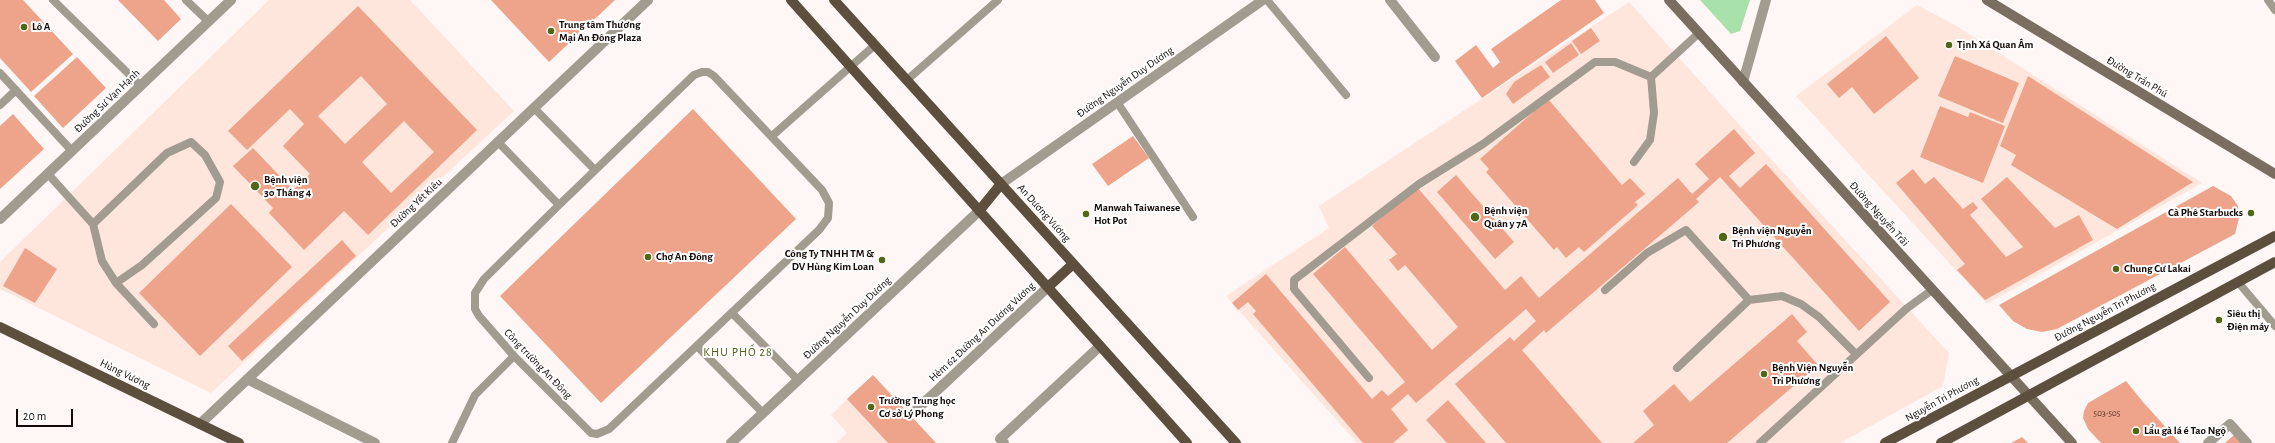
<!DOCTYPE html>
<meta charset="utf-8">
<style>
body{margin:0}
#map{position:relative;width:2275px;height:443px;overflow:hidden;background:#fef7f5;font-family:"Alegreya Sans",sans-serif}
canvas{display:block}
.scale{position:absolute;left:16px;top:409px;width:57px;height:18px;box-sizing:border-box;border:2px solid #130906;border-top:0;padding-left:5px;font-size:12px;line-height:14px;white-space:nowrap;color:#130906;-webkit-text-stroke:3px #fff;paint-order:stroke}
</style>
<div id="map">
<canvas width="2275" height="443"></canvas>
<div class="scale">20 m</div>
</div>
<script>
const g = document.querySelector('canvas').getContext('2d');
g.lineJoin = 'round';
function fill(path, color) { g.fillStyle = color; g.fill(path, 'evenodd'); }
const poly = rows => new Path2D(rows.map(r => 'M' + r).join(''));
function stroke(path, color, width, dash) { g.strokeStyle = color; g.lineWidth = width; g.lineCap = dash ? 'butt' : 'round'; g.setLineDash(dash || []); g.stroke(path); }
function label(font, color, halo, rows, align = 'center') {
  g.font = font + ' "Alegreya Sans",sans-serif'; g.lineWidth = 4; g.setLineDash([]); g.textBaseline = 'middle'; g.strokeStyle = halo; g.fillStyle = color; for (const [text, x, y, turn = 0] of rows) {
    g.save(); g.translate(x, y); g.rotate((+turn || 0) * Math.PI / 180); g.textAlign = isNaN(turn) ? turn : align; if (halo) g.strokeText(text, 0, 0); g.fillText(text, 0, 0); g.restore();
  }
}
fill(poly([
 [269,0,410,0,514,111,211,393,0,289,0,262],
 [1629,2,1735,120,1949,353,1943,386,1840,443,1357,443,1226,296,1329,228,1319,206],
 [1917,5,1955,25,2202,183,1987,304,1796,96],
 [873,375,936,443,836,443,847,433,831,415]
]), '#fee6dd');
fill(poly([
 [1700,0,1750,0,1740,31,1731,34]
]), '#a9e1aa');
fill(poly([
 [0,0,23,0,73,54,31,92,0,58],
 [118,0,164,0,181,19,158,41],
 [491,0,615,0,549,62],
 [1561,0,1595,0,1604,13,1482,98,1455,61,1476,45,1493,68,1500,62,1491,49],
 [358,6,477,130,368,235,344,211,304,250,269,213,273,208,233,166,253,148,293,190,310,174,283,146,304,124,290,109,247,150,228,131],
 [361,76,387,104,345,144,318,116],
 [404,121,434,152,391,193,362,162],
 [1591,28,1600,41,1581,54,1572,41],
 [1886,36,1919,78,1874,114,1852,87,1839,98,1827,84],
 [1571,43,1579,55,1553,73,1545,62],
 [1955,56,2019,83,2003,123,1938,96],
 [77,57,106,88,63,128,34,96],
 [1541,65,1550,77,1513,104,1506,94,1514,82],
 [2028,76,2193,182,2117,229,2011,165,2016,155,2000,146],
 [1548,99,1622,185,1630,178,1645,194,1635,202,1638,205,1584,252,1579,247,1566,258,1557,247,1554,250,1486,172,1489,169,1480,159],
 [1940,106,1968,117,1970,112,2005,126,1983,183,1920,157],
 [693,109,796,219,601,403,500,296],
 [13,114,44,149,0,189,0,126],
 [1734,129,1755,153,1729,176,1740,188,1766,164,1890,302,1859,331,1720,177,1696,199,1699,202,1546,333,1544,330,1522,350,1602,443,1506,443,1455,384,1510,337,1514,341,1536,321,1526,309,1416,403,1408,394,1391,409,1408,430,1393,443,1363,443,1253,314,1256,311,1248,302,1238,310,1232,303,1266,274,1372,399,1382,390,1388,396,1405,382,1313,274,1345,247,1432,350,1458,327,1405,265,1398,271,1389,260,1397,254,1372,226,1417,187,1505,290,1521,276,1539,298,1678,178,1692,194,1709,179,1695,164],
 [1133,136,1149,158,1108,186,1092,164],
 [1913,169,1925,184,1934,177,1963,209,1973,202,1978,208,1970,215,2006,257,2023,247,1981,199,2007,177,2055,228,2079,215,2093,240,1985,300,1957,270,1965,264,1896,183],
 [1456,175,1514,242,1495,259,1437,192],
 [2213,186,2231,196,2238,206,2239,218,2235,234,2057,329,2042,332,2027,329,2013,321,1999,305],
 [231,204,292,267,200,356,139,293],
 [342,240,356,256,242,361,228,346],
 [25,248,57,269,35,303,3,286],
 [1792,314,1807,332,1797,341,1818,365,1727,443,1633,443,1654,425,1643,411,1674,384,1690,402],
 [873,375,936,443,888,443,847,399],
 [2126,381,2143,402,2180,443,2101,443,2088,429,2083,418,2084,411,2088,403],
 [1448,400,1486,443,1447,443,1426,420],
 [2234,435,2241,443,2225,443],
 [2022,437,2028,443,2011,443]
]), '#eea48a');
stroke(poly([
 [53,0,140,85],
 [186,0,208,21],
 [1267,0,1346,95],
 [2268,0,2275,10],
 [702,72,708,72,714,76,822,190,829,203,828,218,819,230,609,429,597,434,591,433,514,356,479,316,475,309,475,293,484,279,559,205,694,75,702,72],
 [0,73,72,151],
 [907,80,998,0],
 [1117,102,1193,217],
 [0,105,16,90],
 [534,108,595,170],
 [772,136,875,45],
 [498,142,559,205],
 [1634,162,1650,140,1654,113,1651,77],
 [48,174,93,224,102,261,116,283,154,324],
 [93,224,167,153,191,142,205,155,220,182,216,198,142,265,116,283],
 [2238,282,2275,326],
 [1605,290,1647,253,1686,230,1749,300],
 [732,313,798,380],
 [697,346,763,413],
 [1677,368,1749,300,1782,296,1801,304,1819,317,1856,354],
 [1369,378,1294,289,1294,280,1419,184,1483,144,1595,62,1615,62,1651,77,1699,33],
 [452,443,475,395,514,356],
 [1760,443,1906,309,1932,290]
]), '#a29b90', 8);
stroke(poly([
 [1390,0,1435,57],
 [247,379,375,443],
 [915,411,1048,287],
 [200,424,648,0],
 [1004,443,1000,439,1100,346],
 [2208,443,2230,424,2247,443]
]), '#a29b90', 10);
stroke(poly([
 [1743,82,1766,0],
 [1001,184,1263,0],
 [0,219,231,0],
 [731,443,979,211]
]), '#a29b90', 10);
stroke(poly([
 [1669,0,2072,443],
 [1987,0,2275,174]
]), '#796e5f', 10);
stroke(poly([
 [791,0,1187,443],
 [834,0,1236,443],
 [979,211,1001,184],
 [1048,287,1073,264],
 [0,327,239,443],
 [1885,443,2275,236],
 [1941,443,2275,262]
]), '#5c4f3d', 10);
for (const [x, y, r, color] of [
 [24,27,4,"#516715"],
 [551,31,4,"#516715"],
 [1949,45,4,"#516715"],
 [255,186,5,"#516715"],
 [2251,213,4,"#516715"],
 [1086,214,4,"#516715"],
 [1475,217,5,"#516715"],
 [1723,237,5,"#516715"],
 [648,257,4,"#516715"],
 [882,260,4,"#516715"],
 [2116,269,4,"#516715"],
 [2219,320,4,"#516715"],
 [1764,374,4,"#516715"],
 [871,407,4,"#516715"],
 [2136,431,4,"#516715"]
]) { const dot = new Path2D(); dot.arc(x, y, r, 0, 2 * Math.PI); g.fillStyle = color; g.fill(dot); stroke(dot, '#fff', 1.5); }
label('9px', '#4a3027', null, [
 ["503-505",2107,413]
]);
label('bold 11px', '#130906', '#fff', [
 ["Trung tâm Thương",559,25],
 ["Mại An Đông Plaza",559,38],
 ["Lô A",32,27],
 ["Tịnh Xá Quan Âm",1957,45],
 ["Bệnh viện",264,180],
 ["30 Tháng 4",264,193],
 ["Manwah Taiwanese",1094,208],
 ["Hot Pot",1094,221],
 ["Bệnh viện",1484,211],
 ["Quân y 7A",1484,224],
 ["Cà Phê Starbucks",2243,213,"right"],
 ["Bệnh viện Nguyễn",1732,231],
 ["Tri Phương",1732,244],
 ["Công Ty TNHH TM &",874,254,"right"],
 ["DV Hùng Kim Loan",874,267,"right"],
 ["Chợ An Đông",656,257],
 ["Chung Cư Lakai",2124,269],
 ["Siêu thị",2227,314],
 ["Điện máy",2227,327],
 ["Bệnh Viện Nguyễn",1772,368],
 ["Tri Phương",1772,381],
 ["Trường Trung học",879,401],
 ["Cơ sở Lý Phong",879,414],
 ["Lẩu gà lá é Tao Ngộ",2144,431]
], 'left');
label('11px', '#130906', '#fff', [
 ["Đường Trần Phú",2137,77,31],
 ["Đường Nguyễn Duy Dương",1125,82,-35],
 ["Đường Sư Vạn Hạnh",107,101,-44],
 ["Đường Yết Kiêu",416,203,-43],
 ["An Dương Vương",1044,213,48],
 ["Đường Nguyễn Trãi",1879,214,48],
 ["Đường Nguyễn Tri Phương",2105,312,-28],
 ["Đường Nguyễn Duy Dương",847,318,-43],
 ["Hẻm 62 Đường An Dương Vương",982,332,-43],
 ["Công trường An Đông",538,364,46],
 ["Hùng Vương",125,374,26],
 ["Nguyễn Tri Phương",1942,399,-29]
]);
g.letterSpacing = '1px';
label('12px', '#4b5f15', '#fff', [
 ["KHU PHỐ 28",738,352]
]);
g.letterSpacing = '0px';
</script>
